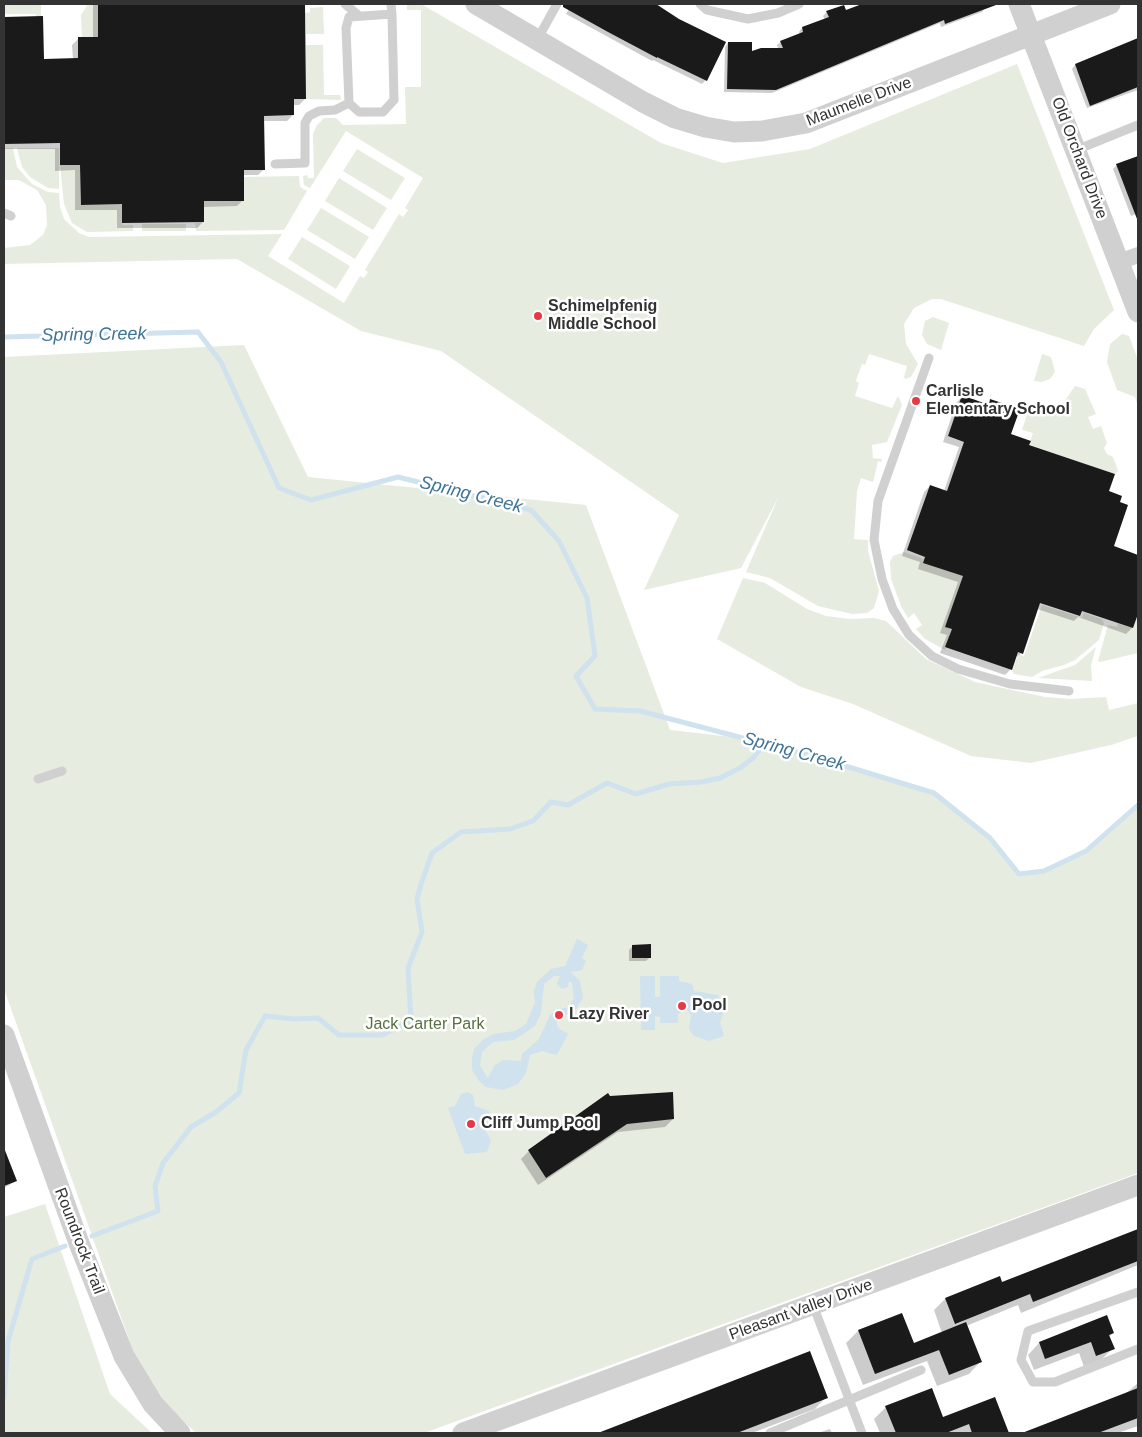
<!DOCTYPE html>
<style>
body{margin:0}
#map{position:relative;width:1142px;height:1437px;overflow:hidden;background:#fff;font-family:Arial,sans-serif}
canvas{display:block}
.frame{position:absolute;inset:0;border:5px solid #333;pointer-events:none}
</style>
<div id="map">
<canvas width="1142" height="1437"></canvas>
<div class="frame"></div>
</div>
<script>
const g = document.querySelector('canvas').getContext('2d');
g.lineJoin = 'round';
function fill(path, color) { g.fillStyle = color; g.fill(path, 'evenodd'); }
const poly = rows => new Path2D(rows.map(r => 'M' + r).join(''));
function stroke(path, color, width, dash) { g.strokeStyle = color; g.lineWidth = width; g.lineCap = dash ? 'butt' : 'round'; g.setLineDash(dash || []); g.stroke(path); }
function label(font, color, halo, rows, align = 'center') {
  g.font = font + ' Arial,sans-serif'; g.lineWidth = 5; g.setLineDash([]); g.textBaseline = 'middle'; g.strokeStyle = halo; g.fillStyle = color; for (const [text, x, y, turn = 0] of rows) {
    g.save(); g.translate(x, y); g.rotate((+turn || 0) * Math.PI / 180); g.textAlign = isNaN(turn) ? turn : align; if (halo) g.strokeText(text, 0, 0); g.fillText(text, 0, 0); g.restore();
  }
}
fill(poly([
 [4,4,41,4,41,17,36,17,36,14,4,14],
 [88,4,98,4,98,37,82,37,81,15],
 [407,4,421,4,661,143,723,163,810,149,1017,64,1114,310,1094,329,1084,346,941,299,932,299,914,308,904,324,906,344,918,364,911,377,905,379,904,377,907,366,869,354,865,365,862,364,856,381,859,383,855,396,892,408,898,396,902,405,887,442,872,445,873,458,882,459,881,462,878,461,873,482,861,478,857,491,854,539,868,540,868,551,879,591,874,608,867,613,852,614,818,606,770,578,746,572,779,496,741,568,644,590,679,515,441,351,361,331,237,259,4,264,4,248,30,245,43,235,47,225,46,205,37,190,19,180,4,180,4,148,13,148,17,167,32,184,48,192,59,193,60,207,64,219,79,233,89,237,282,234,268,256,344,303,360,276,364,278,368,272,365,270,399,214,403,217,408,210,405,208,423,178,346,131,310,188,304,185,303,176,307,175,308,178,314,178,313,134,317,125,324,118,336,118,343,125,406,124,405,87,421,87,421,10,407,10],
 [323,7,324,34,306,34,305,13,310,12,310,8],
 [306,45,323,45,324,95,340,95,341,100,306,99],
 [17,148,59,148,59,189,48,188,30,177,22,167],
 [357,149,405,178,391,200,343,171],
 [60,165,80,165,81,205,122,204,122,225,133,225,133,231,87,232,72,223,64,204],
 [299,176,300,187,307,191,284,230,196,231,195,223,204,222,204,201,244,201,244,177],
 [339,178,387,208,373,230,325,201],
 [321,208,369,237,355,259,307,230],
 [142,224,186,224,186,231,142,231],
 [302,237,350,266,336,289,288,259],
 [933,317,949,323,941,350,927,344,922,335,925,321],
 [1122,334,1129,336,1138,360,1138,406,1135,397,1117,390,1107,362,1110,344],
 [244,345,308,477,586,505,670,730,741,738,819,758,934,793,990,838,1019,874,1044,871,1086,851,1138,805,1138,1173,424,1433,196,1433,159,1398,137,1362,4,989,4,357],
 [1042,354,1051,357,1055,372,1050,379,1041,382,1034,381],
 [1075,386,1085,389,1096,414,1088,417,1093,429,1101,426,1107,443,1104,448,1107,454,1113,457,1118,471,1115,474,1029,445,1033,433,1022,430,1028,411,1047,411,1057,408,1064,402],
 [904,552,924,559,923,563,963,576,946,627,952,629,945,650,925,639,916,629,922,625,914,613,908,618,901,606,891,579,890,562,893,556],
 [743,578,765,583,807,609,826,616,850,619,874,618,886,621,926,659,975,682,1045,697,1071,699,1106,697,1109,710,1138,703,1138,736,1111,745,1031,763,971,756,853,704,801,687,717,639],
 [1042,605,1082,618,1084,613,1102,619,1104,623,1099,640,1075,660,1064,665,1042,671,1032,677,1014,674,1012,671,1018,654,1024,656],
 [1138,614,1138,653,1100,662,1098,661,1108,625,1117,627,1118,623,1133,628],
 [1096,647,1091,665,1092,681,1038,678,1075,665],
 [45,1204,110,1394,152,1433,4,1433,4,1217]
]), '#e6ecdf');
fill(poly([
 [577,939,588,945,582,958,586,961,582,970,571,972,580,981,583,998,575,1010,556,1020,558,1028,568,1034,557,1055,542,1051,530,1055,526,1073,518,1084,503,1090,486,1087,479,1081,472,1070,472,1058,474,1049,484,1039,494,1034,515,1031,526,1024,535,1003,534,991,537,982,551,969,565,966],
 [554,976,560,976,557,984,562,989,568,987,569,981,572,983,574,999,567,1007,557,1010,550,1015,539,1039,522,1054,521,1061,503,1060,494,1066,488,1078,480,1066,482,1052,493,1042,514,1040,535,1026,541,1013,544,984],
 [640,976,655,976,655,997,660,997,660,976,679,976,679,981,692,984,694,991,718,995,724,1010,720,1023,724,1036,709,1041,694,1036,689,1029,691,1015,687,1010,678,1014,678,1023,660,1023,660,1017,655,1016,655,1030,641,1030],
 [468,1092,473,1095,475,1106,489,1111,491,1121,485,1129,491,1141,487,1152,465,1154,448,1108,455,1106,461,1094]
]), '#cfe2ee');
fill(poly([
 [93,4,304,4,305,99,299,105,293,105,293,115,287,121,263,121,264,169,258,175,243,175,243,200,237,206,203,207,203,222,197,228,117,228,117,210,75,210,75,170,55,171,55,149,4,149,4,18,42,18,43,60,73,59,72,45,78,39,93,38],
 [572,4,652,4,678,20,706,80,702,84,653,60,652,61,566,14],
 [866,4,984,4,985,8,982,12,941,27,940,23,772,93,724,92,725,47,728,43,751,53,778,49,777,45,781,42,800,35,799,32,802,28,825,20,823,16,827,12,845,12],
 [1138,40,1138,90,1087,108,1072,69,1075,65],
 [1138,157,1138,213,1131,216,1113,169,1117,165],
 [962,397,986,405,991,401,1010,435,1107,492,1112,547,1138,556,1138,610,1132,628,1126,634,1078,617,1074,621,1037,609,1022,653,1014,658,1011,669,1005,675,940,653,947,635,940,633,958,582,918,569,920,562,902,556,924,492,930,486,944,491,959,447,943,442,956,403],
 [633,946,650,957,646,961,629,961,629,950],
 [610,1097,673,1119,665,1127,618,1132,538,1185,521,1159,529,1151],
 [4,1147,16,1181,4,1188],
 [1138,1230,1138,1265,1021,1313,1018,1305,966,1326,980,1362,969,1374,937,1386,927,1361,863,1385,846,1343,858,1331,902,1315,913,1344,942,1333,934,1310,945,1299,1002,1284],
 [1113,1333,1109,1337,1113,1348,1101,1360,1084,1367,1079,1353,1034,1370,1028,1355,1039,1343],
 [809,1353,826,1397,815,1409,752,1433,598,1433],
 [1138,1383,1138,1426,1118,1433,1022,1433,1124,1395],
 [995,1399,1008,1433,880,1433,874,1419,886,1407,942,1419],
 [830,1429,832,1433,818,1433]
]), '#0003');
stroke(poly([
 [4,337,198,332,221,362,279,488,311,500,398,477,531,510,559,541,587,598,595,656,576,676,595,709,640,711,819,758,934,793,990,838,1019,874,1044,871,1086,851,1138,805],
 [92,1236,158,1211,155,1186,163,1163,191,1127,216,1112,239,1093,246,1050,265,1016,294,1019,318,1018,339,1035,382,1035,411,1021,408,968,422,932,417,899,421,884,432,853,461,832,510,829,533,821,551,802,568,805,607,783,636,794,669,784,701,782,720,778,740,768,753,758,764,744],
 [4,1398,8,1341,32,1259,65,1246]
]), '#cfe2ee', 5);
fill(poly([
 [98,4,305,4,306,99,294,99,294,115,264,116,265,170,244,170,244,201,204,201,204,222,122,223,122,204,81,205,80,165,60,165,60,143,4,144,4,17,43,16,44,59,78,58,78,37,98,37],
 [563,4,656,4,679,19,726,42,707,81,657,57,657,58,608,32,563,7],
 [862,4,996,5,945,24,944,20,776,90,727,89,728,42,752,42,752,51,761,48,783,48,780,41,803,32,802,27,829,17,826,11,844,5,846,10],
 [1138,38,1138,87,1090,106,1075,64],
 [1138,156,1138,219,1137,219,1116,164],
 [962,395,989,405,990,399,1020,409,1011,434,1031,441,1029,445,1115,474,1109,491,1122,496,1120,502,1128,505,1114,546,1138,555,1138,614,1133,628,1082,611,1080,616,1040,603,1023,654,1018,652,1012,670,945,647,952,629,945,627,963,576,923,563,925,557,907,550,930,485,947,491,964,442,948,436],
 [651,944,651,958,632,958,632,945],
 [673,1092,674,1119,627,1124,546,1178,528,1150,608,1093,610,1096],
 [4,1148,17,1181,4,1186],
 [1138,1229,1138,1261,1033,1302,1030,1294,955,1324,945,1298,1000,1276,1002,1282],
 [902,1313,914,1343,966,1322,982,1362,949,1375,939,1350,875,1374,858,1330],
 [1107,1315,1114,1333,1109,1335,1115,1349,1096,1356,1091,1342,1045,1359,1039,1342],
 [810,1351,828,1398,737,1433,598,1433],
 [932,1388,943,1417,995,1397,1009,1433,972,1433,969,1424,946,1433,896,1433,885,1406],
 [1138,1388,1138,1418,1098,1433,1022,1433]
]), '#1a1a1a');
stroke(poly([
 [345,4,358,15],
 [391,4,392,14,394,100,383,112,359,112,349,103,346,28,349,17,392,14],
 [700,4,707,10,748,19,778,13,799,4],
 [537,40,557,4],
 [1076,150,1138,125],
 [275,164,305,163,305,123,309,116,319,111,335,110,349,103],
 [4,213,11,216],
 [929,358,878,501,874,540,882,579,893,609,909,635,932,656,958,669,1010,684,1069,691],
 [38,779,62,771],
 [1138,1292,1028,1331,1021,1360,1033,1382,1055,1382,1138,1349],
 [813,1305,862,1433],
 [770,1433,921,1370]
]), '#d0d0d0', 9);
stroke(poly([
 [1119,262,1138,255]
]), '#d0d0d0', 16);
stroke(poly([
 [476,4,643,102,675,118,705,127,734,132,762,131,806,123,1110,4],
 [1019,4,1138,312],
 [4,1035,79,1243,124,1356,153,1404,180,1433],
 [463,1433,1138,1185]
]), '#d0d0d0', 21);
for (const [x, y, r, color] of [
 [538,316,5,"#e63946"],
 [916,401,5,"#e63946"],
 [682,1006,5,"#e63946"],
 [559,1015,5,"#e63946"],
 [471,1124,5,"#e63946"]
]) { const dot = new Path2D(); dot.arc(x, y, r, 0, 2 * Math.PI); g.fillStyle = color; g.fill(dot); stroke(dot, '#fff', 2); }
label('16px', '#333', '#fff', [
 ["Maumelle Drive",859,102,-21],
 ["Old Orchard Drive",1079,158,69],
 ["Roundrock Trail",79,1241,69],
 ["Pleasant Valley Drive",801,1310,-20]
]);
label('bold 16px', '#333', '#fff', [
 ["Schimelpfenig",548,307],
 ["Middle School",548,325],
 ["Carlisle",926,392],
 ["Elementary School",926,410],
 ["Pool",692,1006],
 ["Lazy River",569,1015],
 ["Cliff Jump Pool",481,1124]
], 'left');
label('16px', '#56703f', '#fff', [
 ["Jack Carter Park",425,1025]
]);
label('italic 18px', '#3f7597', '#fff', [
 ["Spring Creek",94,335,-1],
 ["Spring Creek",471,495,14],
 ["Spring Creek",794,752,15]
]);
</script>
